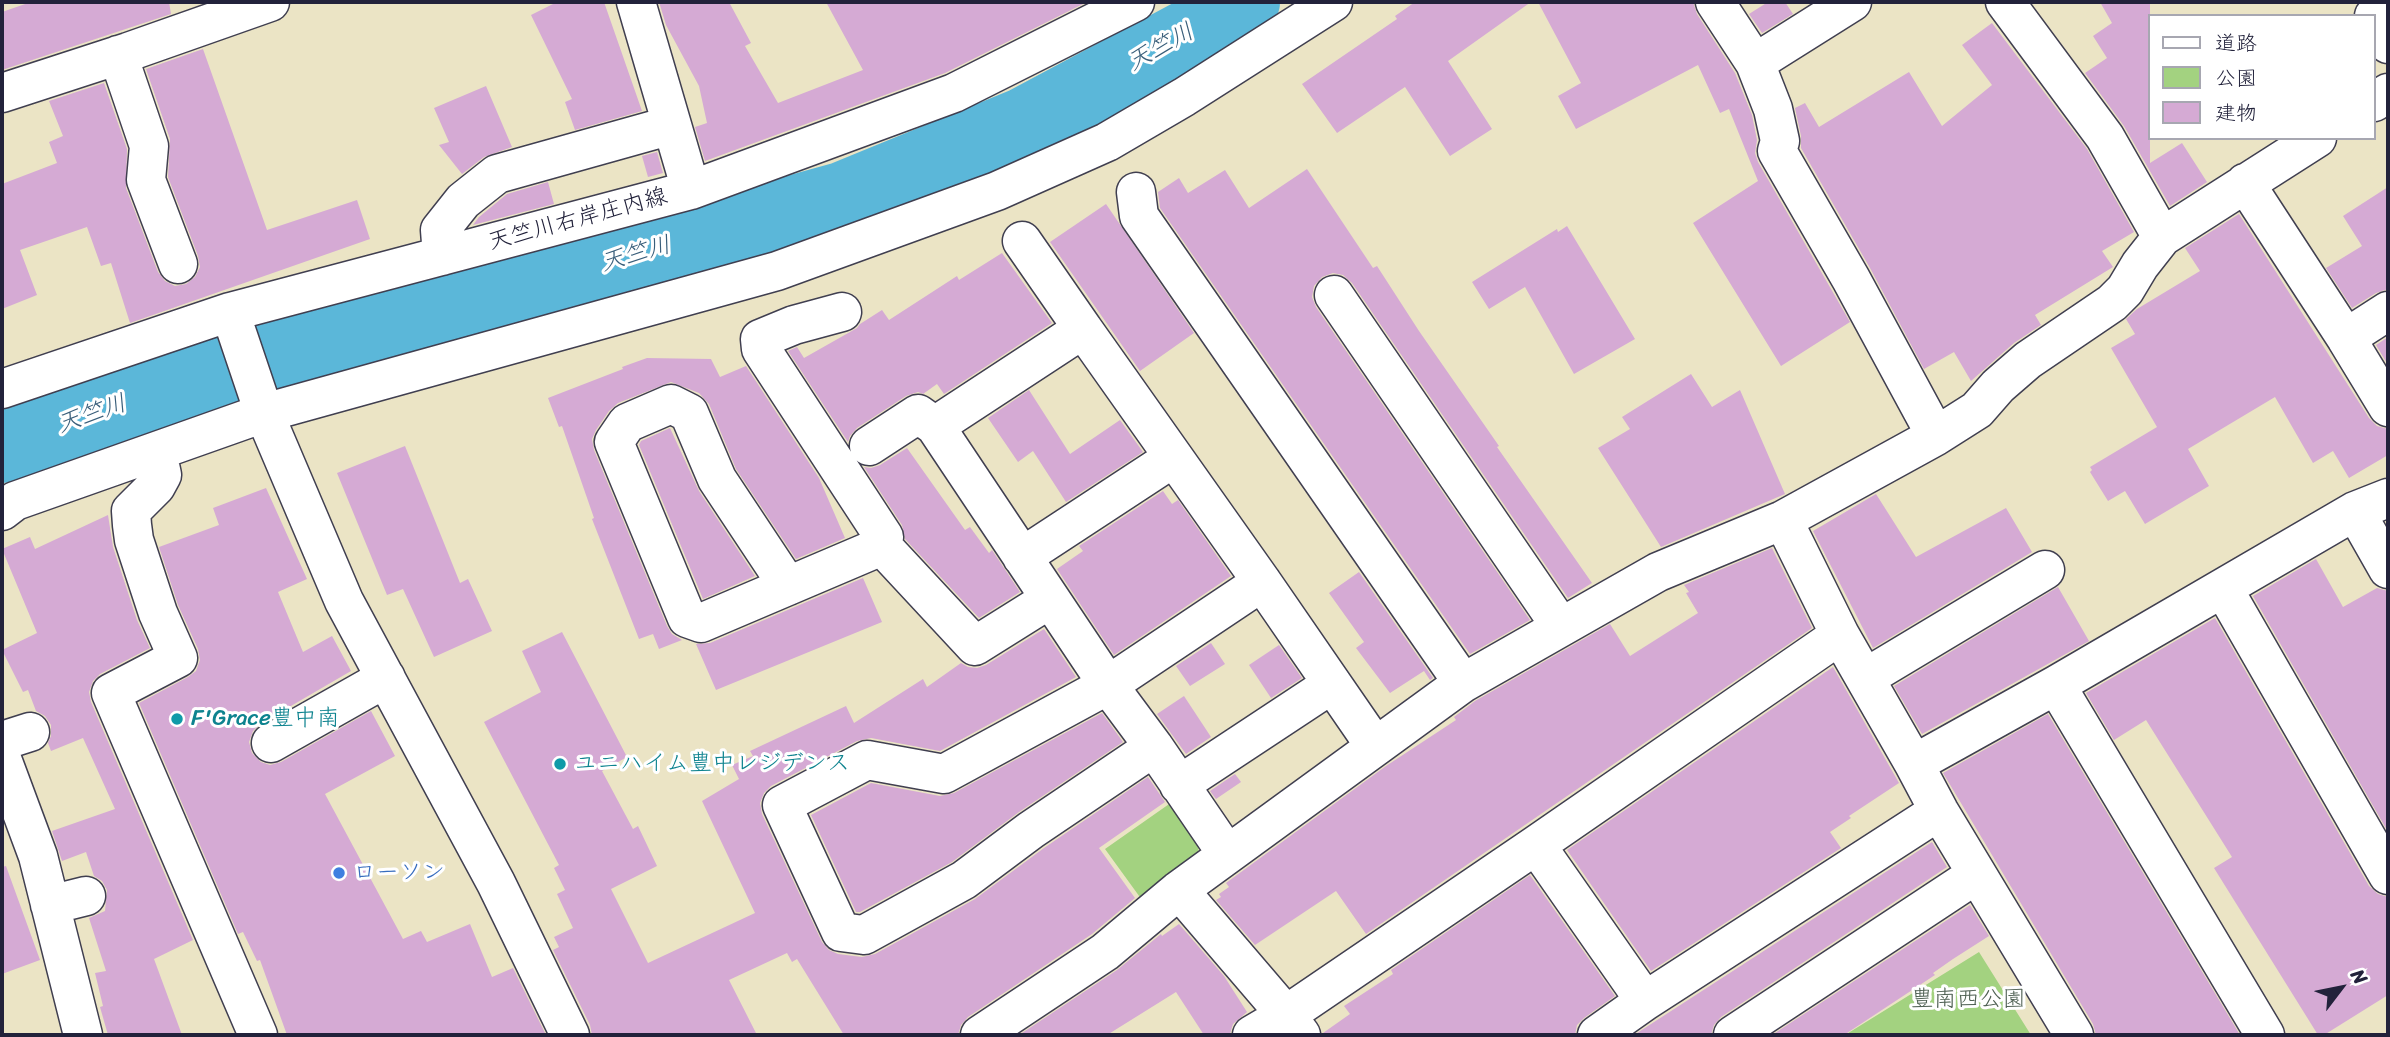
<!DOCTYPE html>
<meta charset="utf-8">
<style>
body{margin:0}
#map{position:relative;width:2390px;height:1037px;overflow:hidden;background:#ebe4c5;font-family:Sriracha,"Klee One",sans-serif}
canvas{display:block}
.frame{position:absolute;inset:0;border:4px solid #22223b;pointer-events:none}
.legend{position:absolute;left:2148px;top:14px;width:228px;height:126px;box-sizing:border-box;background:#fff;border:2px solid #a7a7b1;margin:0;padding:9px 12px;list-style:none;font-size:21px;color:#22223b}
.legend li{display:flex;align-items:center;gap:14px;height:35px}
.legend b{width:35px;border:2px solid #a7a7b1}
.north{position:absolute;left:2306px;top:953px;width:70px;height:70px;-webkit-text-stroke:5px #fff;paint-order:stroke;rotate:58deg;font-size:19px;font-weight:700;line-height:28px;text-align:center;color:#22223b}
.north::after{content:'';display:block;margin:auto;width:24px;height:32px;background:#22223b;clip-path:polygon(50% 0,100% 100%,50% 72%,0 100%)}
</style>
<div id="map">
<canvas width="2390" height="1037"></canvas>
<div class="frame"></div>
<ul class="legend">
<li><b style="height:9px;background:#fff"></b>道路</li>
<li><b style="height:19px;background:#a3d280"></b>公園</li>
<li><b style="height:19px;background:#d5aad4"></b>建物</li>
</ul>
<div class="north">N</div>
</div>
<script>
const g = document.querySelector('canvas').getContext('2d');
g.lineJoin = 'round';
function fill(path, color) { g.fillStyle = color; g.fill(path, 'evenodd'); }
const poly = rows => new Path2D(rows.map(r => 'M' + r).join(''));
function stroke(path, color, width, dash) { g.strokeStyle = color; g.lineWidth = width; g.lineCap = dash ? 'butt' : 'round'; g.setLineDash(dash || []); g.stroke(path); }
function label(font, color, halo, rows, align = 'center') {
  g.font = font + ' Sriracha,"Klee One",sans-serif'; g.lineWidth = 6; g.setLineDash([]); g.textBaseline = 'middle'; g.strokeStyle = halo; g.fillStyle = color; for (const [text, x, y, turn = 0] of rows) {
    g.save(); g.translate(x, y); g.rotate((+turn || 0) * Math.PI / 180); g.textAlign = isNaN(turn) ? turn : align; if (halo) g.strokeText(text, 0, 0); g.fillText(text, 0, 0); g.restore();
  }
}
fill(poly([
 [1172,802,1199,839,1198,860,1142,900,1105,849],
 [1979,952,2031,1035,1845,1035]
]), '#a3d280');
stroke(poly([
 [2,447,237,365,842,198,1025,123,1214,22,1244,2]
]), '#5bb7d9', 72);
fill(poly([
 [31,2,169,2,171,14,2,70,2,12],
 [557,2,604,2,642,111,575,130,565,102,572,99,531,15],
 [659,2,729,2,751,43,745,46,778,103,863,70,826,2,1087,2,945,73,705,161,695,127,707,123,699,86,666,25],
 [1415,2,1531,2,1448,61,1492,129,1450,156,1405,87,1337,133,1302,84,1397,19,1395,16],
 [1538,2,1693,2,1697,14,1735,73,1752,115,1757,140,1755,153,1758,162,1850,322,1781,366,1693,223,1758,181,1729,109,1720,113,1698,65,1576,129,1558,96,1581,83],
 [1768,2,1785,2,1793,14,1762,33,1749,14],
 [2100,2,2150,2,2150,163,2182,143,2207,182,2170,206,2124,126,2085,73,2107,58,2093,36,2112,23],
 [1992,23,2087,149,2134,232,2102,251,2113,267,2035,315,2041,325,2014,343,1971,381,1954,352,1924,369,1870,268,1801,148,1801,136,1795,108,1805,103,1819,127,1909,72,1942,126,1992,85,1962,45],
 [203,49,267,230,357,200,370,239,130,323,111,263,101,266,87,227,20,250,37,295,2,309,2,184,57,163,49,142,63,136,49,101,104,83,127,149,126,188,158,272,165,281,175,286,186,284,195,277,200,267,198,256,168,177,170,139,146,69],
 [486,86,512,147,484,157,462,174,439,145,449,142,434,108],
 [657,152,663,173,648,177,642,156],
 [1307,169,1373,268,1377,266,1419,331,1499,446,1497,447,1592,583,1568,598,1352,283,1343,275,1333,273,1322,277,1314,286,1312,297,1316,307,1530,620,1470,654,1160,208,1158,192,1179,178,1188,193,1225,170,1249,208],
 [548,182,554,204,473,225,479,217,507,194],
 [2388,187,2388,289,2376,293,2352,308,2326,268,2362,246,2343,216],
 [1106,204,1194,333,1140,371,1050,242],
 [2239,214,2369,418,2377,426,2388,429,2388,455,2349,478,2333,451,2313,463,2275,397,2188,449,2209,486,2145,524,2125,491,2108,501,2090,472,2092,470,2090,467,2157,427,2111,348,2135,334,2126,319,2137,309,2200,271,2185,248],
 [1567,226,1635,339,1574,374,1525,287,1489,309,1472,282,1557,229,1558,232],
 [1002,253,1052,323,944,394,937,384,923,394,918,392,906,396,857,428,850,436,848,442,788,351,797,347,804,358,857,328,860,324,882,310,889,320,957,276,959,280],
 [2388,337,2388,365,2376,345],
 [647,358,711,359,720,377,746,366,819,478,845,538,796,559,736,469,709,404,699,393,671,382,618,403,609,411,596,430,592,439,594,450,667,626,672,634,682,640,659,649,653,634,639,639,592,519,594,518,562,426,559,427,548,398,623,369,622,367],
 [1691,374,1712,407,1740,390,1785,494,1661,547,1598,448,1630,429,1622,417],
 [1029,390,1070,454,1120,420,1143,452,1066,502,1033,451,1018,462,988,418],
 [670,428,699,491,755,576,703,599,639,445,641,441],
 [405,446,460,583,468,579,492,631,434,657,403,589,387,595,337,473],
 [907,448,965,530,970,527,989,553,992,550,1020,592,979,618,905,539,902,525,864,467,871,468,880,465],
 [266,488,307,579,278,592,303,652,332,636,351,671,260,724,253,731,249,742,252,753,261,762,270,765,281,762,371,711,395,756,325,794,403,939,421,931,427,942,470,924,492,977,513,968,546,1035,287,1035,260,960,257,961,243,932,238,934,139,703,188,677,196,671,200,660,198,649,178,605,159,547,219,525,213,508],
 [1163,491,1172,504,1178,500,1231,576,1114,655,1057,569,1083,551,1079,546],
 [1876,494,1916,557,2006,508,2032,552,1873,648,1813,531],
 [108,515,113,547,137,620,150,648,100,674,93,681,89,692,91,702,193,940,154,959,182,1035,108,1035,100,1007,103,1006,95,973,106,971,89,918,105,911,107,890,102,881,94,876,86,852,62,861,52,831,115,809,83,738,51,751,48,743,51,736,51,725,45,716,36,711,28,690,23,692,2,650,37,633,2,549,30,537,35,549],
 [1772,548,1812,628,1366,934,1336,891,1255,945,1216,900,1221,897,1219,894,1229,887,1226,883,1386,766,1456,720,1454,717,1475,701,1610,624,1630,656,1698,613,1686,593,1689,592,1684,585],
 [2316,559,2343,607,2377,588,2388,591,2388,832,2253,596],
 [1359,572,1433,678,1430,680,1424,671,1390,693,1356,648,1364,642,1329,593],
 [863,578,882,622,716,690,696,644,710,643],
 [2058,587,2089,641,1922,734,1894,686],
 [2215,618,2369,886,2378,894,2388,897,2388,995,2324,1035,2318,1035,2214,868,2232,857,2146,720,2114,740,2086,693],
 [1044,629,1076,677,940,751,871,738,857,741,771,786,764,793,760,803,762,814,822,942,829,950,838,954,862,957,875,954,975,899,1044,848,1148,777,1165,802,1099,848,1135,898,1092,934,968,1017,961,1025,958,1035,844,1035,797,959,792,962,787,953,729,980,757,1035,592,1035,590,1025,553,950,559,947,554,937,573,928,557,894,565,890,554,868,559,865,484,722,541,692,522,651,562,632,627,757,602,771,633,829,638,826,657,866,611,889,648,963,755,913,702,801,739,779,732,765,753,756,750,751,846,706,854,723,923,679,927,687,961,663,968,667,977,668,986,665],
 [1211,643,1225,664,1190,686,1176,666],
 [1279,645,1302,678,1271,698,1249,665],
 [1833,667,1899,783,1849,816,1851,818,1830,832,1841,848,1651,971,1567,850],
 [1184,696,1211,737,1186,754,1157,714],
 [1102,713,1123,742,1019,812,952,862,860,912,856,912,811,815,871,783,940,796,954,793],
 [2048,714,2240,1035,2096,1035,2093,1024,1943,773],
 [1235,774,1241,782,1216,799,1210,791],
 [1932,842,1947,867,1721,1017,1714,1025,1711,1035,1634,1035],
 [6,866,40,960,2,974,2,867],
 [1530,875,1615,996,1584,1018,1577,1025,1575,1035,1322,1035,1323,1033,1350,1014,1344,1006,1393,974,1391,970],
 [1970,905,1989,936,1953,959,1933,973,1935,975,1844,1035,1772,1035],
 [1179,924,1224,976,1247,1012,1233,1024,1230,1034,1204,1035,1176,992,1107,1035,1019,1035,1117,970,1161,934,1162,936]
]), '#d5aad4');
const minor = poly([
 [636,2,691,190],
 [1715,2,1755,63,1852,2],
 [2005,2,2105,137,2162,237],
 [2374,16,2388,44],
 [118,55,149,146,146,180,178,264],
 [1755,63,1773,109,1780,141,1777,151,1851,279,1936,436],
 [2,93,128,52,270,2],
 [2374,102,2388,93],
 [2245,183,2346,338,2388,407],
 [1136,192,1139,216,1463,683],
 [1022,241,1083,329],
 [442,256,440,230,463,201,497,174,672,125],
 [1334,295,1561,627],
 [230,312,264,413,344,601,496,883,570,1035],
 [842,312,794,325,760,339,761,349,884,537,882,546],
 [2346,338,2388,311],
 [2,389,230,312,691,190,954,93,1135,2],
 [869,446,918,414,935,426],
 [157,451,162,475,156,486,131,511,132,525,134,540,158,613,178,658,111,693,258,1035],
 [2,511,15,501,264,413,777,271,997,191,1107,142,1184,97,1333,2],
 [2355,511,2388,569],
 [1783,520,1840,635,1914,764,1939,811,2074,1035],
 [1022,557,1173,458],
 [788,586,717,479,689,413,671,404,627,423,614,442,687,618,701,623,882,546,975,646,1050,599],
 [2223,588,2388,875],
 [1865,678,2045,570],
 [2056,685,2265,1035],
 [2,741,30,732],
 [271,743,386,678],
 [1154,747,1031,830,964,880,864,935,841,932,782,805,867,760,944,774,1108,685,1262,582],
 [2,759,38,856,83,1035],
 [1914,764,2056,685,2355,511,2388,498],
 [1179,785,1332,684],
 [1536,845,1645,1001],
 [1227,854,1154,747,1108,685,935,426,1083,329,1262,582,1375,746],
 [1179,890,1286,1015,1301,1035],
 [50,905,86,896],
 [980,1035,1105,952,1179,890,1463,683,1658,572,1783,520,1936,436,1977,410,1998,386,2028,360,2112,303,2125,290,2140,265,2162,237,2317,138],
 [1252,1035,1286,1015,1536,845,1840,635],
 [1597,1035,1645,1001,1939,811],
 [1733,1035,1977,874]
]);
stroke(minor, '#403f50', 41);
stroke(minor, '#fff', 38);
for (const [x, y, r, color] of [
 [177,719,7,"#0f9aa8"],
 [560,764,7,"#0f9aa8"],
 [339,873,7,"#3f7fe0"]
]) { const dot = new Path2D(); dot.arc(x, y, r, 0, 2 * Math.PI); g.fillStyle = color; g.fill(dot); stroke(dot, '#fff', 2.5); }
label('23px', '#22223b', '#fff', [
 ["天竺川右岸庄内線",578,220,-15]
]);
label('23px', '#0d838f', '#fff', [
 ["F'Grace豊中南",191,719],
 ["ユニハイム豊中レジデンス",574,764]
], 'left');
label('23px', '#366cbe', '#fff', [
 ["ローソン",353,873]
], 'left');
label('23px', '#4f6053', '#fff', [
 ["豊南西公園",1968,1000]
]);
label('italic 24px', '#395e7a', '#fff', [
 ["天竺川",1161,48,-29],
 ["天竺川",636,255,-16],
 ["天竺川",92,415,-19]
]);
</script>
